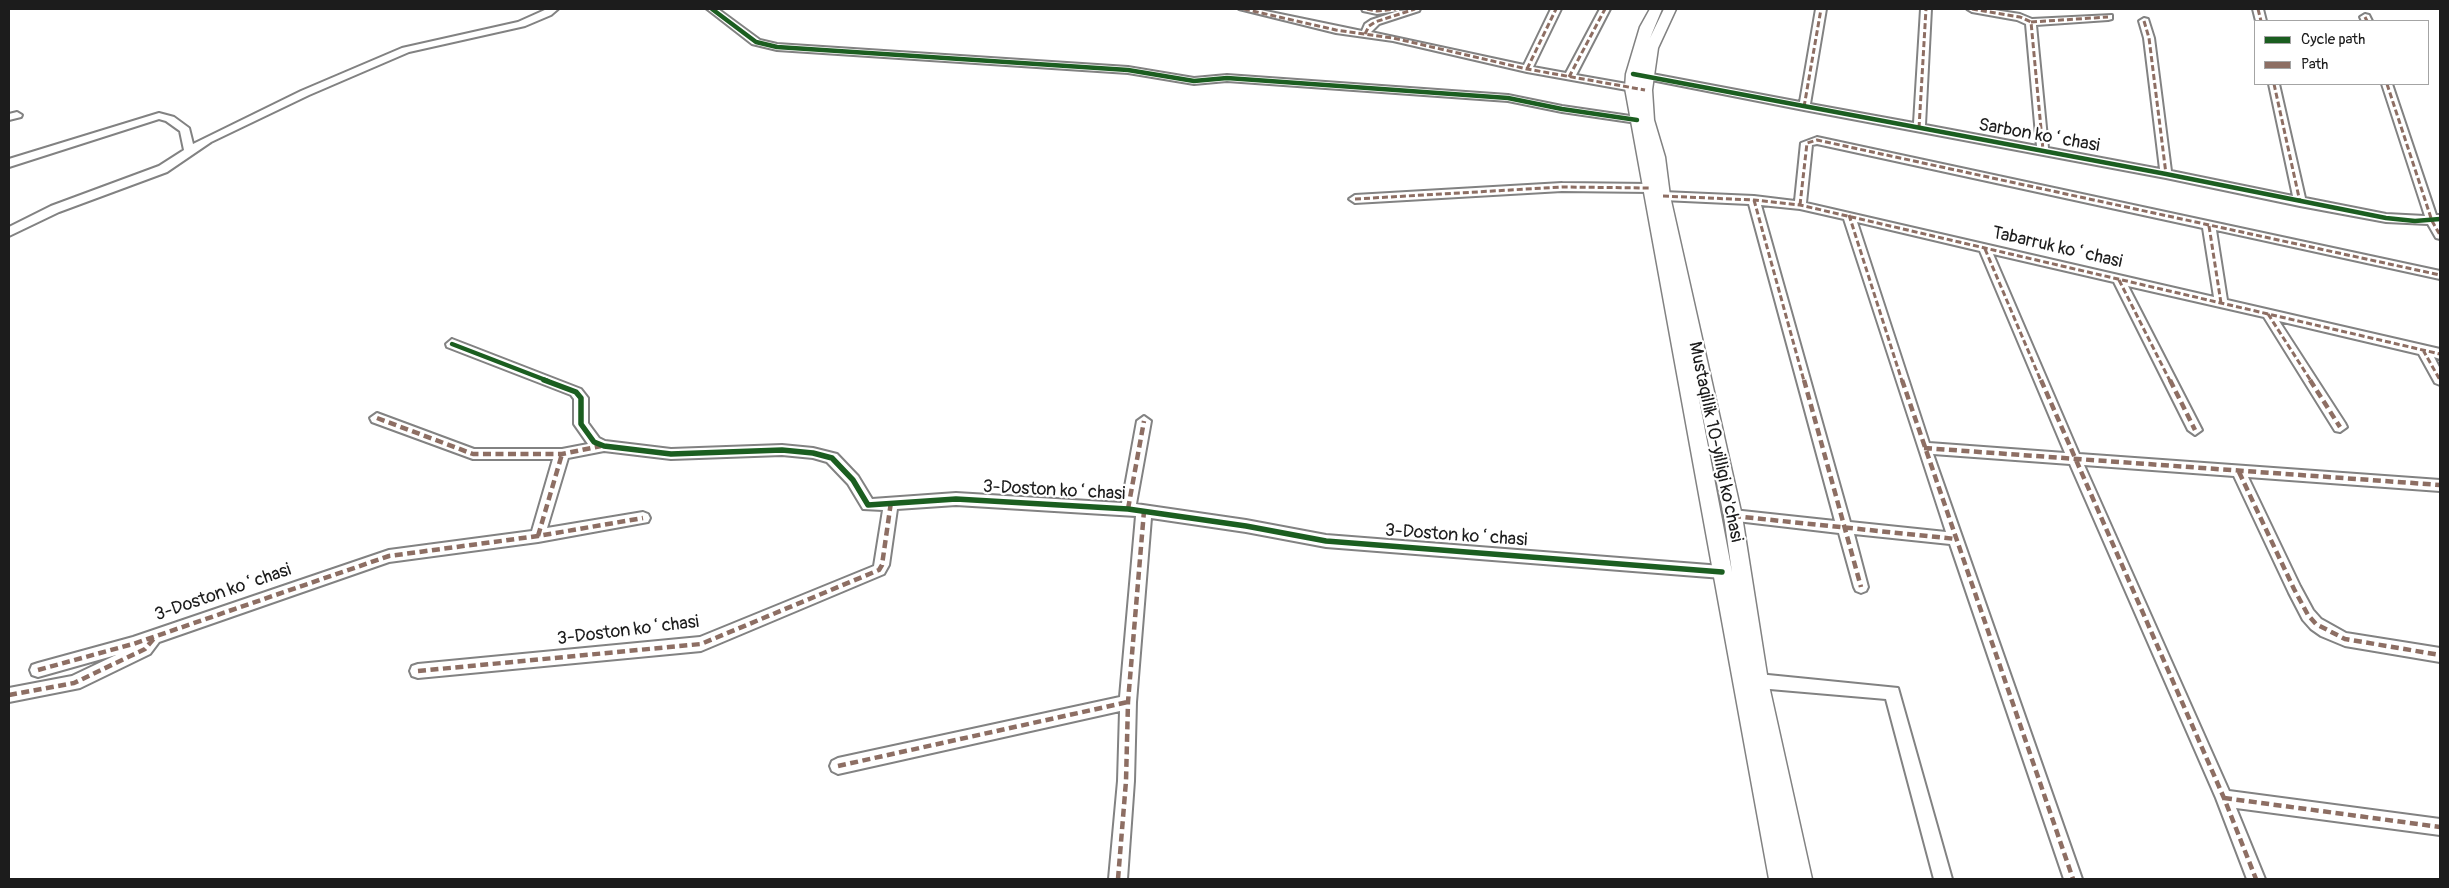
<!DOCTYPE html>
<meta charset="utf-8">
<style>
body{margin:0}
#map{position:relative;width:2449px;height:888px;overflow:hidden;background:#fff;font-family:Pangolin,sans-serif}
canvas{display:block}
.frame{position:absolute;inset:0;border:10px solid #1c1c1c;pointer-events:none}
.legend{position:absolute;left:2254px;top:20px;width:175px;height:65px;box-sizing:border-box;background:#fff;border:1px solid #a4a4a4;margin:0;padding:6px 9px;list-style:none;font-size:15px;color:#1c1c1c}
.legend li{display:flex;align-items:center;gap:10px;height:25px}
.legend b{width:25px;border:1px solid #a4a4a4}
</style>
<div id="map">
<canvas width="2449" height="888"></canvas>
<div class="frame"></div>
<ul class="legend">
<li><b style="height:6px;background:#1b5e20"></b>Cycle path</li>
<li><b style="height:6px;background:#8d6e63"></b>Path</li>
</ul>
</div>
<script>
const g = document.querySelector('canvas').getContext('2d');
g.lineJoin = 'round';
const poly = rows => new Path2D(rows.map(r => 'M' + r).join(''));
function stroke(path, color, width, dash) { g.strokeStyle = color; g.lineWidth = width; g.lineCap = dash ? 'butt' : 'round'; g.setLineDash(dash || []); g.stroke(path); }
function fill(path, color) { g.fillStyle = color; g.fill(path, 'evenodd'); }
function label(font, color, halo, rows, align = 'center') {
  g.font = font + ' Pangolin,sans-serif'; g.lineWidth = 4.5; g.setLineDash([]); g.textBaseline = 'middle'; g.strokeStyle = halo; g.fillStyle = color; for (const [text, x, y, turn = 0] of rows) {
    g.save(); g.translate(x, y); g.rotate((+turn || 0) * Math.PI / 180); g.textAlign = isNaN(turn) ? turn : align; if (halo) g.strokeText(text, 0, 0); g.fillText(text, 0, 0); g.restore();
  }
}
const minor = poly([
 [547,9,558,9,551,15,525,26,409,52,309,95,211,142,167,172,59,212,9,236,9,227,51,206,159,166,184,150,180,131,166,121,159,119,9,167,9,159,159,113,174,117,189,128,193,144,301,91,402,48,518,22,547,9],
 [707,9,718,9,760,40,777,44,1128,67,1194,78,1227,75,1508,95,1562,106,1637,117,1642,120,1637,123,1562,112,1508,101,1227,81,1194,84,1128,73,777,50,752,44,707,9],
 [1239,9,1256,9,1362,31,1365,24,1371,20,1398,11,1377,14,1363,11,1362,9,1400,9,1399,11,1420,9,1419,11,1379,24,1371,32,1524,65,1551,9,1561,9,1533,67,1566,73,1600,9,1610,9,1576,75,1644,87,1649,90,1644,93,1527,72,1393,41,1336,33,1239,9],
 [1816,9,1826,9,1810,104,1914,123,1921,9,1931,9,1925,125,2037,146,2026,24,2017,20,1972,12,1967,9,1988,9,2020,14,2032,19,2112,15,2112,19,2108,20,2036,25,2048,148,2160,169,2144,38,2139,21,2144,18,2148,19,2154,38,2171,171,2293,196,2269,84,2279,84,2305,198,2386,214,2425,216,2382,84,2392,84,2436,215,2440,215,2440,239,2436,238,2428,224,2386,222,2300,206,2166,178,1804,110,1636,77,1631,74,1636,71,1800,102,1816,9],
 [2253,9,2263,9,2266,21,2256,21,2253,9],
 [2365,14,2369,15,2372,21,2362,21,2360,17,2365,14],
 [17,112,22,115,21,117,9,120,9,114,17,112],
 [1817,137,2440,271,2440,279,2216,230,2227,300,2440,349,2440,359,2434,357,2440,369,2440,385,2435,383,2419,354,2279,321,2345,423,2347,427,2340,432,2335,431,2264,317,2128,286,2202,430,2195,435,2188,430,2114,282,1993,254,2079,454,2440,480,2440,491,2248,477,2300,586,2313,610,2321,619,2346,633,2440,648,2440,662,2345,646,2321,636,2311,629,2303,620,2289,593,2234,476,2084,465,2229,791,2440,819,2440,835,2236,808,2265,879,2247,879,2216,798,2070,464,1933,454,2082,879,2064,879,1950,544,1854,534,1868,587,1866,591,1861,593,1856,591,1854,587,1839,533,1728,520,1726,516,1728,512,1733,510,1835,521,1749,204,1663,200,1657,196,1663,192,1754,196,1795,201,1801,143,1817,137],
 [1817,144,2203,228,2214,297,1806,203,1812,145,1817,144],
 [1761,205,1800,209,1844,219,1946,532,1850,522,1761,205],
 [1857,222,1980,251,2065,453,1929,443,1857,222],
 [1562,183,1650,184,1656,188,1650,192,1562,191,1355,203,1349,199,1355,195,1562,183],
 [452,339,581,389,588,398,588,423,599,438,605,441,671,449,782,445,813,448,837,454,858,476,872,499,956,493,1122,503,1137,421,1144,416,1151,421,1136,504,1246,520,1326,535,1722,566,1727,568,1729,572,1727,576,1722,578,1326,547,1246,532,1151,518,1136,702,1134,781,1127,879,1109,879,1118,781,1120,711,838,774,832,771,830,766,832,761,838,758,1120,697,1136,516,956,505,897,509,889,565,884,574,701,651,418,678,412,676,410,671,412,666,418,664,700,637,874,566,883,510,863,509,848,484,827,462,813,458,782,455,671,459,604,451,568,458,547,528,643,512,648,514,650,518,648,522,538,542,389,562,159,642,150,654,80,688,9,702,9,688,72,676,116,655,38,677,32,675,30,670,32,665,38,663,133,637,389,550,532,531,553,459,473,459,372,422,370,418,377,413,474,449,562,449,588,444,574,424,574,399,571,395,447,347,446,344,452,339],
 [1758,674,1898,688,1952,879,1934,879,1886,699,1758,688,1752,686,1750,681,1752,676,1758,674]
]);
const major = poly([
 [1650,9,1662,9,1650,38,1664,9,1676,9,1658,48,1652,90,1654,120,1665,157,1670,196,1742,516,1768,681,1812,879,1769,879,1625,88,1626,74,1640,27,1650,9],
 [1697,389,1724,516,1732,572,1697,389]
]);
stroke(minor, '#828282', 4);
stroke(major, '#828282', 3);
fill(minor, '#fff');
fill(major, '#fff');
stroke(poly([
 [1244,9,1336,30,1393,38,1527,69,1645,90],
 [1367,9,1377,11,1396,9],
 [1972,9,2020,17,2031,22,2043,150],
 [2258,9,2261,21],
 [2365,17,2367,21],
 [2144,21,2149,38,2166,174],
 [2031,22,2108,17],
 [1365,34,1369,26,1375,22,1415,9],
 [1527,69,1556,9],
 [1569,77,1605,9],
 [2274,84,2300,202],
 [2387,84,2432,221,2440,235],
 [1804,107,1821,9],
 [1919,128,1926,9],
 [1663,196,1754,200,1800,205,2440,354],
 [1355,199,1562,187,1650,188],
 [1754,200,1804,381],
 [1800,205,1807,143,1817,140,2440,275],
 [1849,215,1902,381],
 [2209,226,2221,303],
 [1985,249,2041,381],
 [2119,280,2170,381],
 [2268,314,2311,381],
 [2423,350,2440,380]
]), '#8d6e63', 3, [6, 3]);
stroke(poly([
 [1804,380,1861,587],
 [1902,380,2073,879],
 [2041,380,2224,798,2256,879],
 [2170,380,2195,430],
 [2310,380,2340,427],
 [377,418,473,454,562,454,601,446],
 [1924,448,2440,485],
 [2239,472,2294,589,2308,615,2316,624,2345,639,2440,655],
 [1128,509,1144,421],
 [1733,516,1956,539],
 [538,536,562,454],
 [38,670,133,644,389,556,538,536,643,518],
 [418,671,701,644,879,570,882,565,891,502],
 [9,695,74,683,145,649,156,636],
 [838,766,1128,702],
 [2224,798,2440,827],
 [1118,879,1126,781,1128,702,1144,511]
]), '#8d6e63', 4.5, [8, 4.5]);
stroke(poly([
 [712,9,756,42,777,47,1128,70,1194,81,1227,78,1508,98,1562,109,1637,120],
 [1633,74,2166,174,2386,218,2415,221,2440,219],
 [452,344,548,381]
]), '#1b5e20', 4.5);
stroke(poly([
 [544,380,576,392,581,398,581,424,594,442,604,446,671,454,782,450,813,453,832,458,853,480,868,505,956,499,1128,509,1246,526,1326,541,1722,572]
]), '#1b5e20', 5.5);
label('18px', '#1c1c1c', '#fff', [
 ["Sarbon koʻchasi",2039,136,10],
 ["Tabarruk koʻchasi",2057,248,13],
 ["Mustaqillik 10-yilligi ko'chasi",1715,442,78],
 ["3-Doston koʻchasi",1054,491,3],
 ["3-Doston koʻchasi",1456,536,4],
 ["3-Doston koʻchasi",223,593,-19],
 ["3-Doston koʻchasi",628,631,-7]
]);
</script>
